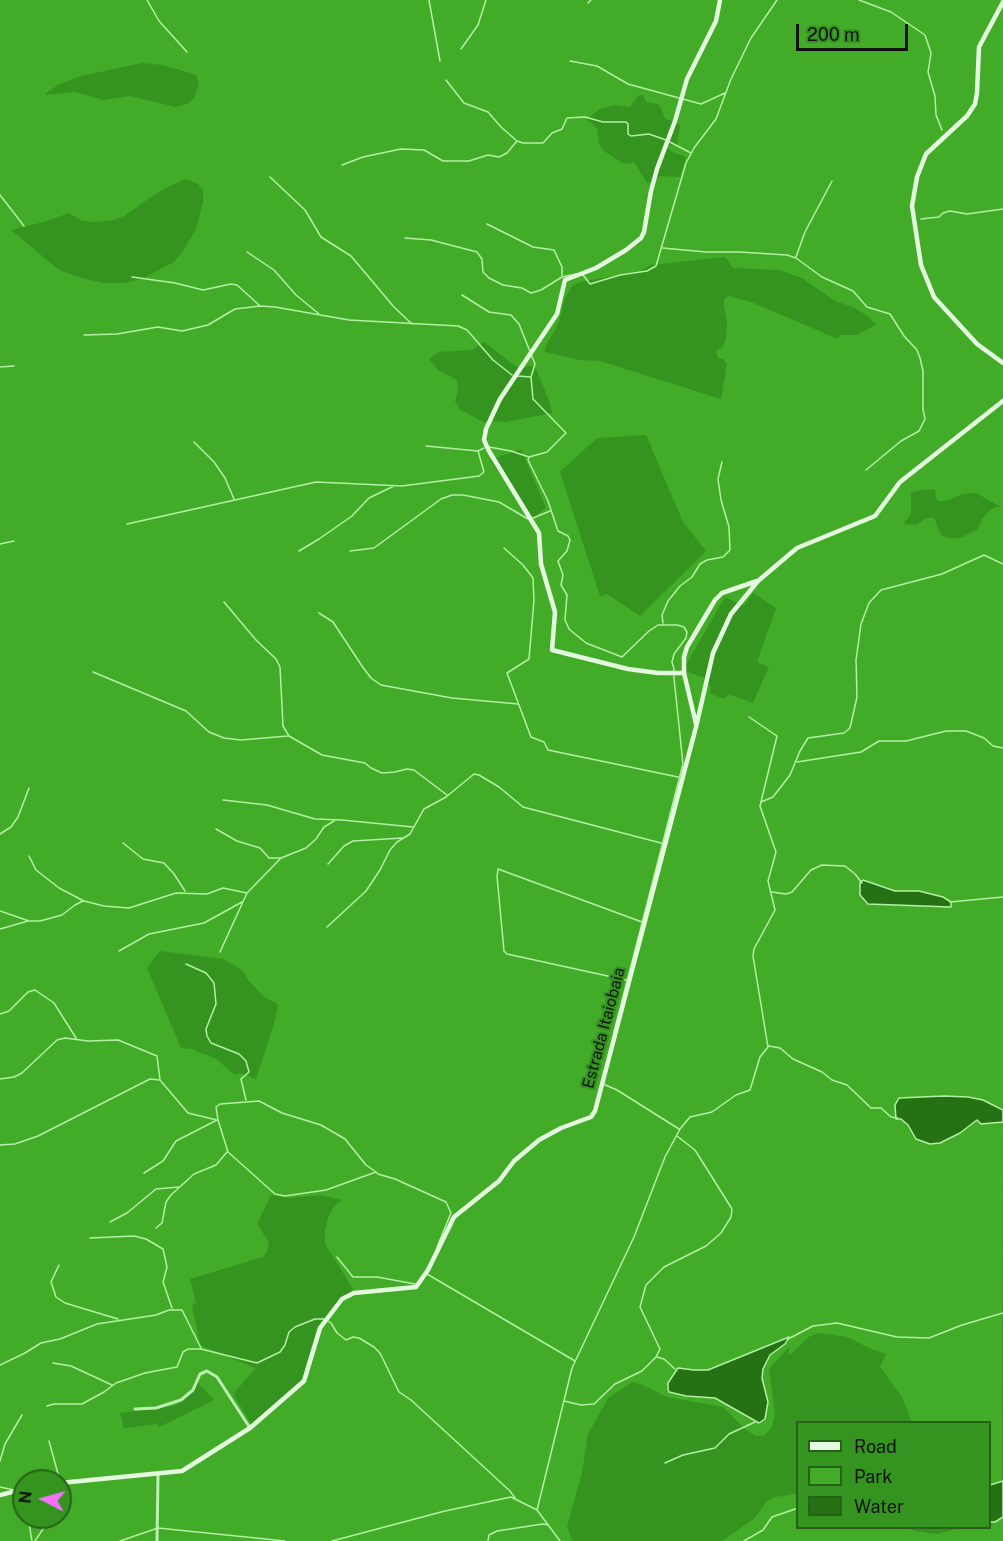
<!DOCTYPE html>
<style>
body{margin:0}
#map{position:relative;width:1003px;height:1541px;overflow:hidden;background:#34941f;font-family:"Public Sans",sans-serif}
canvas{display:block}
.legend{position:absolute;left:796px;top:1421px;width:195px;height:108px;box-sizing:border-box;background:#34941f;border:2px solid #266019;margin:0;padding:8px 10px;list-style:none;font-size:18px;color:#111}
.legend li{display:flex;align-items:center;gap:12px;height:30px}
.legend b{width:30px;border:2px solid #266019}
.north{position:absolute;left:12px;top:1469px;width:60px;height:60px;box-sizing:border-box;background:#34941f;border:2px solid #266019;border-radius:50%;rotate:276deg;font-size:16px;font-weight:700;line-height:24px;text-align:center;color:#111}
.north::after{content:'';display:block;margin:auto;width:21px;height:27px;background:#f772fc;clip-path:polygon(50% 0,100% 100%,50% 72%,0 100%)}
.scale{position:absolute;left:796px;top:24px;width:112px;height:27px;box-sizing:border-box;border:3px solid #111;border-top:0;padding-left:8px;font-size:18px;line-height:21px;white-space:nowrap;color:#111;-webkit-text-stroke:4px #34941f;paint-order:stroke}
</style>
<div id="map">
<canvas width="1003" height="1541"></canvas>
<ul class="legend">
<li><b style="height:8px;background:#e3fade"></b>Road</li>
<li><b style="height:16px;background:#42ac28"></b>Park</li>
<li><b style="height:16px;background:#257215"></b>Water</li>
</ul>
<div class="north">N</div>
<div class="scale">200 m</div>
</div>
<script>
const g = document.querySelector('canvas').getContext('2d');
g.lineJoin = 'round';
function fill(path, color) { g.fillStyle = color; g.fill(path, 'evenodd'); }
const poly = rows => new Path2D(rows.map(r => 'M' + r).join(''));
function stroke(path, color, width, dash) { g.strokeStyle = color; g.lineWidth = width; g.lineCap = dash ? 'butt' : 'round'; g.setLineDash(dash || []); g.stroke(path); }
function label(font, color, halo, rows, align = 'center') {
  g.font = font + ' "Public Sans",sans-serif'; g.lineWidth = 4.5; g.setLineDash([]); g.textBaseline = 'middle'; g.strokeStyle = halo; g.fillStyle = color; for (const [text, x, y, turn = 0] of rows) {
    g.save(); g.translate(x, y); g.rotate((+turn || 0) * Math.PI / 180); g.textAlign = isNaN(turn) ? turn : align; if (halo) g.strokeText(text, 0, 0); g.fillText(text, 0, 0); g.restore();
  }
}
fill(poly([
 [0,0,1003,0,1003,1110,983,1100,968,1097,904,1097,895,1105,897,1118,901,1119,908,1125,913,1135,919,1141,930,1144,940,1143,960,1133,977,1120,981,1124,1003,1122,1002,1482,990,1485,990,1422,912,1422,902,1397,880,1367,886,1354,871,1349,847,1337,818,1333,810,1336,790,1355,789,1353,789,1347,769,1369,775,1414,772,1427,765,1435,756,1436,746,1430,723,1407,667,1397,643,1385,633,1382,608,1398,588,1434,582,1472,567,1527,572,1540,575,1541,0,1541],
 [142,63,163,65,196,75,199,83,194,98,189,103,176,107,130,96,104,100,75,92,46,95,46,93,58,85,81,76],
 [639,95,643,95,646,102,658,104,662,110,665,119,676,122,680,126,677,145,665,145,672,152,686,157,680,177,660,176,652,182,647,183,634,162,627,164,620,162,604,151,599,144,597,129,592,123,586,120,600,109,615,105,630,107],
 [185,179,198,184,203,190,203,202,196,229,185,248,174,262,142,279,124,283,104,283,81,278,59,270,11,230,44,222,69,213,82,221,96,222,113,220,124,216,158,192],
 [725,257,733,268,779,270,802,278,835,301,853,307,868,316,876,325,856,335,840,335,838,339,751,302,728,296,724,299,724,305,727,322,726,339,723,347,716,350,718,358,723,359,727,364,721,399,600,361,580,360,545,352,545,348,559,322,565,298,572,286,580,282,640,271,651,265],
 [484,342,519,369,530,366,536,369,550,403,552,413,506,422,491,421,484,422,460,410,455,401,458,390,457,380,438,370,429,359,438,352,472,350],
 [646,435,683,522,706,551,640,616,607,594,600,596,560,472,597,438],
 [521,449,546,508,533,518,490,460],
 [932,489,935,490,936,498,938,501,945,501,963,494,976,493,1001,507,995,507,989,511,982,519,977,530,960,538,948,538,941,535,934,518,927,518,915,525,903,524,911,514,911,493,915,491],
 [753,593,776,608,757,662,769,667,753,703,728,694,725,699,710,694,711,686,706,684,707,679,683,670,725,597,744,606],
 [883,886,895,891,919,891,943,897,951,902,951,907,904,904,887,905],
 [160,951,224,959,243,971,249,981,264,997,278,1004,275,1021,256,1079,240,1073,235,1075,216,1059,192,1049,181,1048,147,968],
 [271,1195,290,1198,321,1195,342,1200,335,1205,328,1218,325,1231,325,1244,353,1289,320,1323,304,1380,252,1425,233,1394,256,1368,200,1345,192,1305,196,1303,190,1279,263,1257,267,1252,269,1242,257,1224],
 [787,1337,785,1344,770,1355,763,1369,762,1378,768,1402,765,1419,759,1423,750,1419,715,1398,686,1396,670,1392,668,1389,668,1383,678,1368,694,1370,708,1370],
 [196,1381,214,1400,159,1427,157,1424,124,1428,120,1413,174,1406,190,1394],
 [24,1481,60,1481,60,1517,24,1517],
 [795,1494,797,1496,798,1528,909,1528,915,1531,937,1534,959,1528,990,1528,990,1522,995,1522,1003,1517,1003,1541,722,1541,755,1518,767,1501,775,1497]
]), '#42ac28');
const water = poly([
 [863,880,895,891,919,891,943,897,951,902,951,907,868,904,860,895,860,883,863,880],
 [944,1096,968,1097,983,1100,1003,1110,1003,1122,981,1124,977,1120,960,1133,940,1143,930,1144,916,1139,908,1125,901,1119,896,1119,895,1105,899,1098,944,1096],
 [789,1337,785,1344,770,1355,763,1369,762,1378,768,1402,765,1419,759,1423,715,1398,686,1396,669,1392,668,1389,668,1383,678,1368,694,1370,708,1370,789,1337],
 [1003,1481,1003,1517,995,1522,990,1522,990,1485,1003,1481]
]);
fill(water, '#257215');
stroke(water, '#b5efa5', 1.5);
stroke(poly([
 [147,0,159,21,187,52],
 [429,0,440,61],
 [859,0,891,12,925,35,931,53,928,72,935,96,936,115,942,130],
 [588,3,591,0],
 [461,49,478,25,486,0],
 [570,61,597,66,628,84,701,104,725,93],
 [446,80,464,103,488,112,501,127,517,141,523,143,543,143,552,133,562,129,567,118,585,117,603,122,626,122,628,124,628,134,631,136,649,134,666,140,691,153],
 [342,165,363,157,401,149,424,150,443,161,469,161,488,155,499,157,507,153,517,141],
 [270,177,305,210,321,237,351,256,394,307,412,324],
 [0,195,24,226],
 [921,219,939,217,943,213,950,211,967,214,1003,209],
 [487,224,533,247,554,250,562,267,562,276],
 [405,238,431,240,477,252,482,259,483,272,489,278,503,285,522,288,531,293,541,290,562,277,576,274],
 [663,248,706,252,740,252,787,255,796,258,822,277,853,291,867,307,890,314,904,336,917,350,920,358,923,371,923,409,925,419,919,431,901,441,866,470],
 [247,252,274,270,296,295,319,314],
 [796,257,805,232,832,181],
 [583,275,590,284,620,275,647,271,656,266,686,163,694,148,716,119,731,79,751,38,777,0],
 [132,277,175,283,203,290,231,284,237,285,259,305],
 [462,295,489,312,511,315,519,324,535,364,531,377,533,399,566,433,547,452,529,457,511,451,489,447],
 [84,335,117,334,158,327,182,331,208,325,235,309,260,306,275,307,349,320,458,326,467,330,493,360,512,375],
 [0,367,14,366],
 [517,376,531,377],
 [194,442,214,462,225,478,234,499],
 [426,446,478,451,484,448],
 [529,457,528,460,548,501,558,531,568,536,570,540,567,551,558,561,563,575,561,585,567,595,565,620,569,629,586,643,622,657,649,631,658,625,677,625,684,627,687,632,686,638,674,654,672,662,674,669,674,678,683,764,614,1032],
 [533,518,550,511],
 [127,524,316,482,402,486,479,476,484,472,478,451],
 [0,544,14,541],
 [504,548,523,565,533,578,534,600,529,659,507,673,531,737,544,742,548,750,678,777],
 [299,551,319,539,352,516,369,498,394,486],
 [350,551,374,548,441,499,452,495,463,495,499,502,528,519],
 [224,602,256,640,276,659,280,667,283,726,289,736,322,755,365,763,371,768,382,773,395,772,407,769,414,770,447,795],
 [319,613,333,622,362,666,371,678,381,685,452,698,518,704],
 [663,623,662,615,668,601,680,586,692,577,700,564,707,560,723,557,730,550,729,527,721,500,718,479,722,462],
 [93,672,186,711,209,732,224,738,241,740,288,736],
 [797,762,861,752,879,741,906,741,946,731,966,731,984,738,993,746,1003,748],
 [223,800,267,805,315,819,342,820,413,827],
 [761,802,773,797,790,775,800,751,808,738,844,733,850,728,857,697,856,660,861,624,869,603,881,590,942,574,984,555,1003,564],
 [216,829,237,841,260,848,269,858,281,858,306,848,316,839,324,827,334,821],
 [0,834,11,827,18,817,29,788],
 [123,843,143,859,164,863,174,874,185,891],
 [29,856,36,870,59,888,84,901,104,906,129,908,176,893,207,894,223,888,247,893],
 [328,864,344,846,353,841,402,838],
 [772,892,786,894,792,892,811,870,822,865,845,866,855,874,862,883],
 [950,902,1003,897],
 [0,911,29,921,40,921,62,915,75,905,83,901],
 [327,927,366,891,380,870,390,850,397,842,410,834,424,809,446,797,474,774,479,775,499,787,523,807,661,843],
 [0,929,28,921],
 [119,951,149,934,204,923,242,902],
 [220,952,247,893,281,858],
 [186,964,206,973,214,983,216,1004,206,1029,207,1036,211,1043,239,1054,246,1061,249,1072,241,1079,246,1100],
 [626,980,507,954,504,951,497,876,498,869,642,922],
 [0,1014,9,1011,28,992,35,990,54,1003,76,1038],
 [769,1046,780,1048,793,1059,822,1072,832,1080,847,1085,871,1108,881,1108,891,1117,898,1118],
 [0,1079,14,1077,22,1073,57,1040,65,1038,88,1041,118,1040,157,1056,160,1080,188,1113,217,1120],
 [603,1084,617,1090,679,1129],
 [0,1145,15,1144,38,1136,150,1079,160,1080],
 [376,1172,326,1190,285,1196,275,1194,228,1152,218,1120,216,1107,220,1104,259,1101,282,1113,321,1125,345,1139,366,1165,376,1172,378,1174,395,1179,446,1202,451,1213,437,1247],
 [144,1173,163,1161,176,1141,217,1120],
 [110,1222,127,1213,156,1189,179,1187],
 [156,1228,162,1223,166,1202,171,1195,194,1174,216,1165,227,1152],
 [90,1238,134,1236,146,1239,163,1249,167,1267,163,1282,172,1308],
 [337,1257,353,1277,377,1277,415,1284],
 [59,1265,51,1282,56,1297,65,1303,118,1319],
 [427,1274,575,1361],
 [788,1339,813,1326,837,1323,897,1337,929,1338,962,1325,1003,1313],
 [657,1357,664,1359,675,1369],
 [53,1363,71,1366,112,1385],
 [0,1365,25,1353,41,1343,60,1339,97,1324,156,1315,169,1310,182,1310,201,1348],
 [564,1401,581,1405,594,1404,615,1384,642,1371,656,1357,660,1349,640,1307,646,1285,664,1267,706,1246,721,1233,731,1217,732,1209,695,1150,677,1136],
 [47,1406,54,1404,82,1404,104,1392,116,1383,145,1373,177,1367,183,1352,188,1349,201,1349,257,1363,280,1352,285,1345,289,1332,295,1327,315,1319,325,1319,331,1323,337,1333,346,1340,353,1337,359,1338,374,1347,380,1353,399,1392,411,1400,510,1491,515,1498],
 [49,1441,60,1481],
 [0,1461,5,1444,22,1415],
 [665,1463,683,1455,715,1448,729,1434,755,1422],
 [0,1487,14,1490],
 [60,1498,61,1486],
 [537,1510,572,1368,634,1237,665,1157,680,1129,690,1117,712,1112,736,1095,750,1090,760,1057,768,1047,753,956,754,949,775,910,768,881,776,852,760,806,777,736,749,717],
 [28,1517,32,1541],
 [35,1541,51,1517],
 [120,1541,158,1528,285,1541],
 [332,1541,445,1511,511,1497,537,1510,560,1541],
 [488,1541,489,1535,497,1531,543,1524,548,1525],
 [744,1541,763,1530,772,1517,798,1508]
]), '#b5efa5', 1.5);
stroke(poly([
 [135,1409,156,1408,181,1400,193,1390,200,1374,207,1371,217,1377,250,1428],
 [157,1541,158,1475]
]), '#bdeeb2', 3);
stroke(poly([
 [1003,2,979,47,977,93,975,104,967,116,926,154,917,177,912,206,921,265,934,297,977,344,1003,363],
 [684,673,658,673,628,669,552,650,555,612,541,564,539,533,489,451,484,440,486,429,500,399,557,314,565,280,596,268,626,250,641,238,644,232,651,191,657,169,675,121,687,79,716,21,720,0],
 [696,724,684,673,684,657,687,647,715,600,722,593,757,581],
 [60,1483,182,1471,250,1428,304,1381,320,1328,342,1299,354,1293,416,1287,428,1270,454,1217,499,1181,514,1161,539,1140,561,1128,591,1117,595,1111,696,727,713,653,731,614,758,581,797,548,875,516,900,482,1003,401],
 [0,1495,24,1489]
]), '#e3fade', 4.5);
label('16px', '#111', '#34941f', [
 ["Estrada Itaiobaia",604,1028,-75]
]);
</script>
